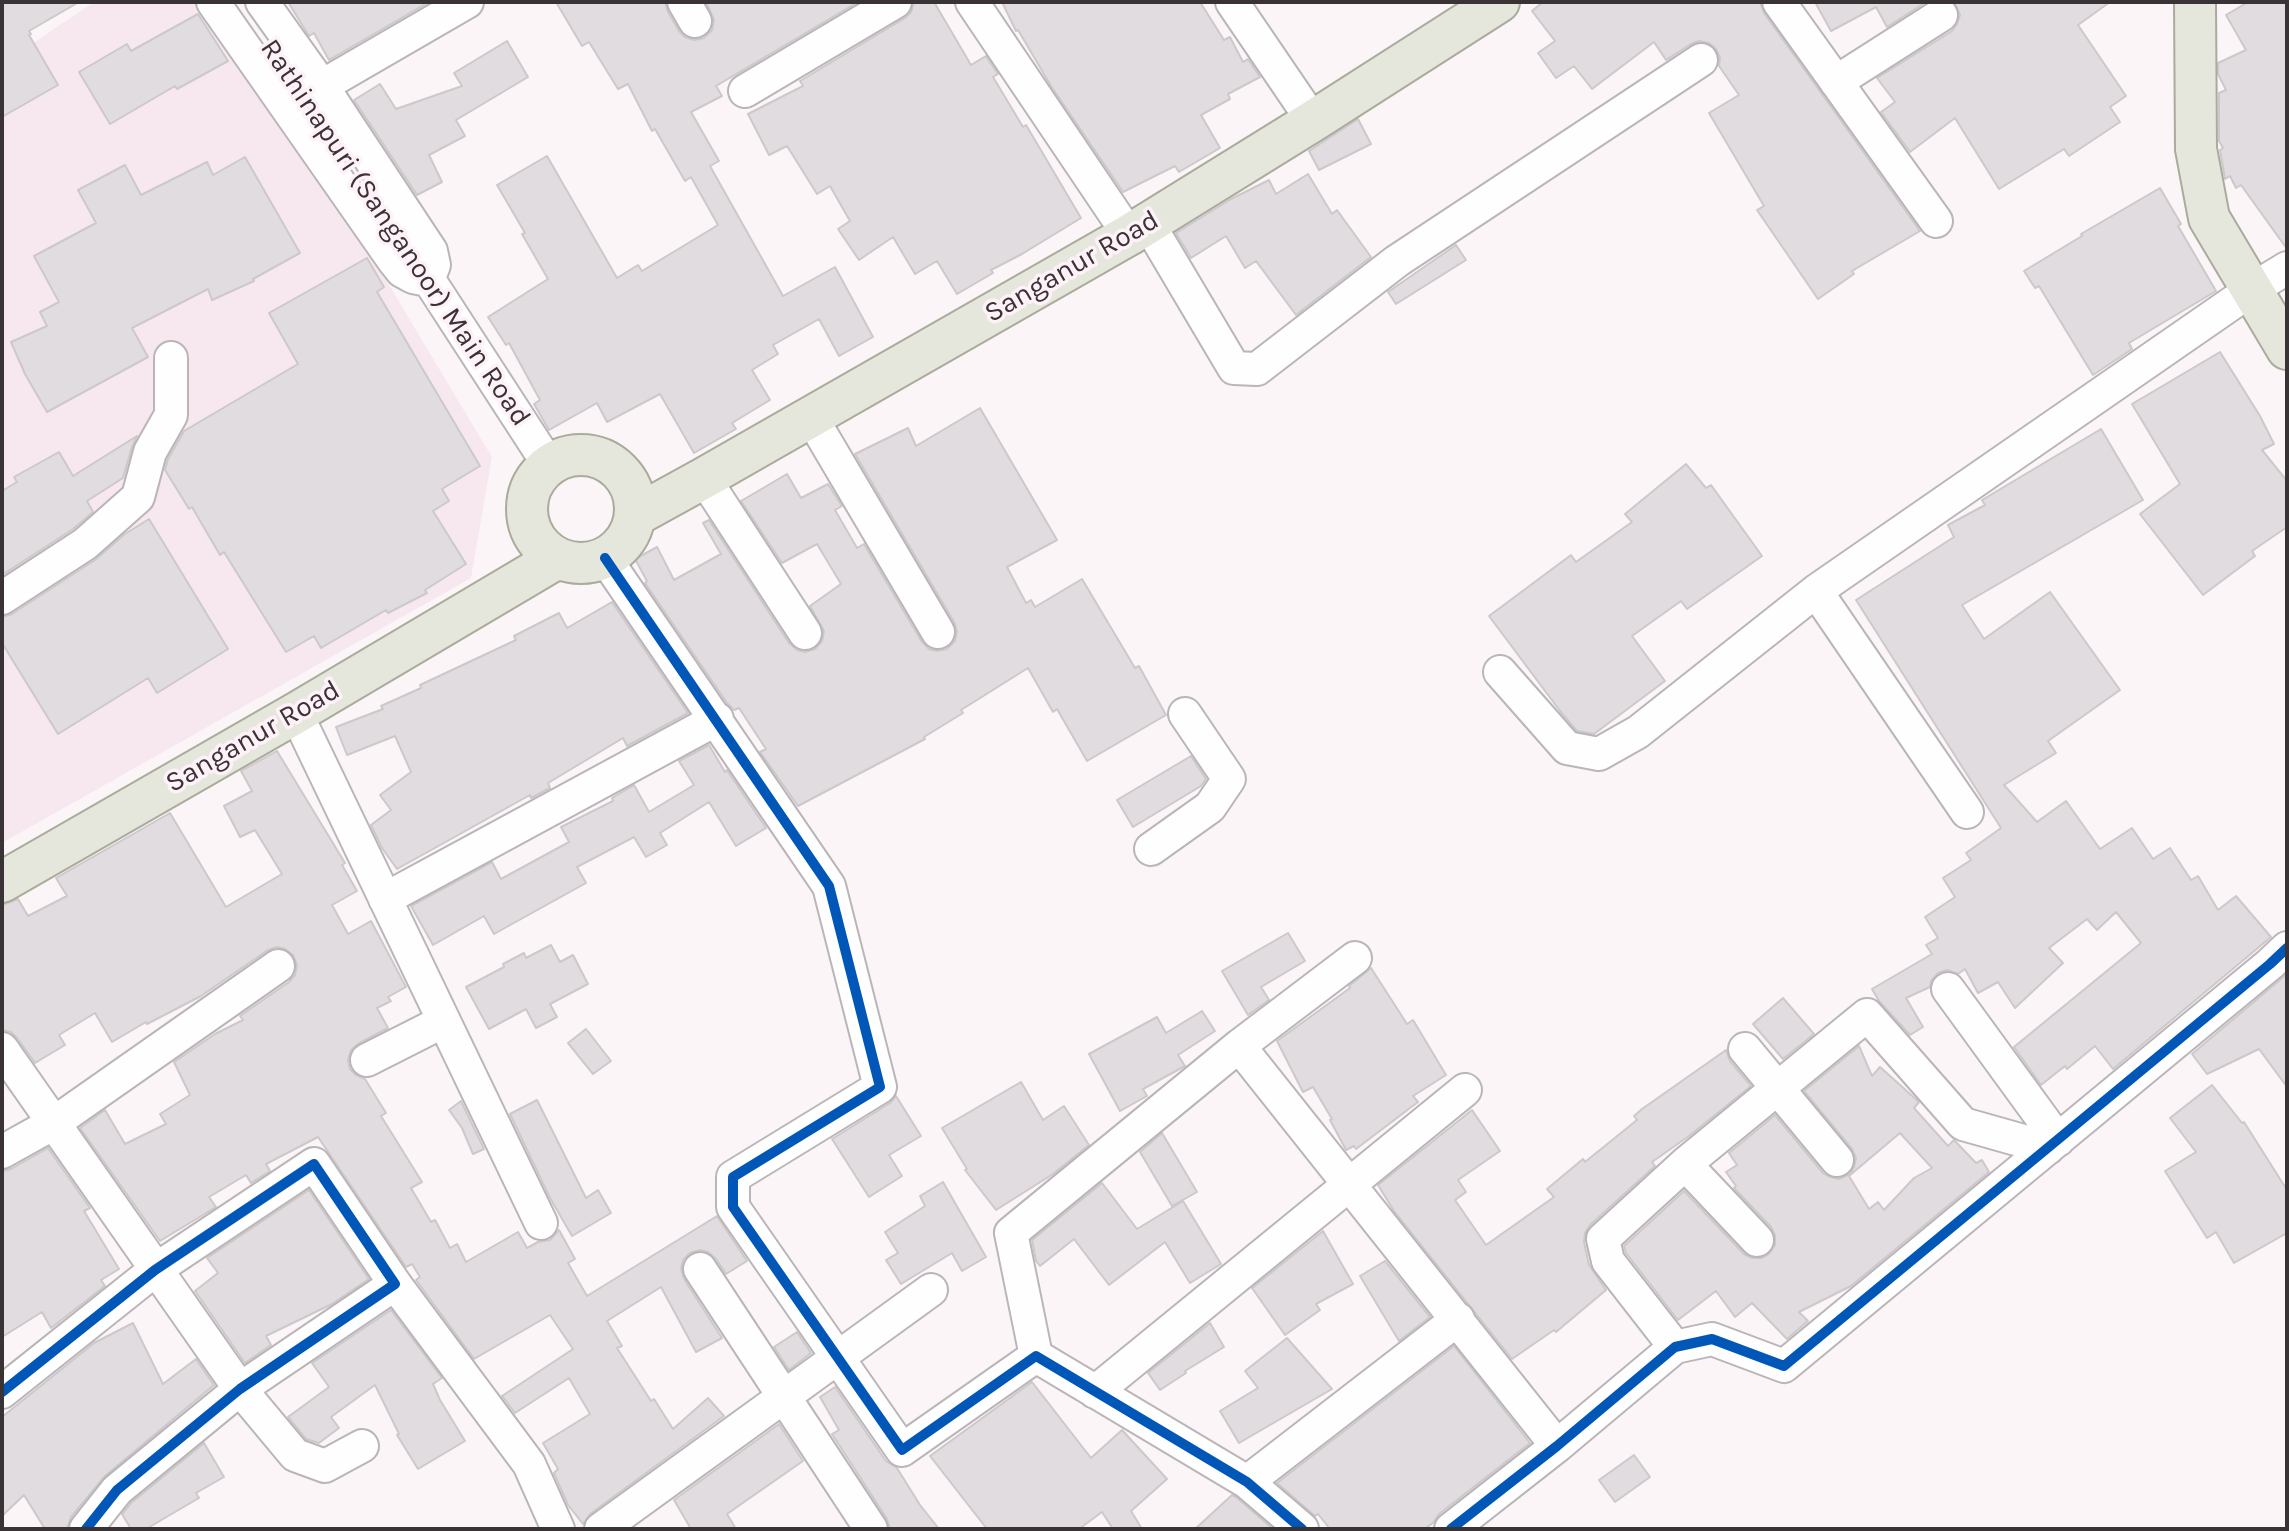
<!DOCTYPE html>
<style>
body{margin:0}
#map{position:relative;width:2289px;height:1531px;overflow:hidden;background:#fbf5f8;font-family:Karla,sans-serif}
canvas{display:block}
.frame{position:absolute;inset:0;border:4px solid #393336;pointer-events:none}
</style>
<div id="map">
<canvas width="2289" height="1531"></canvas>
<div class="frame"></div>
</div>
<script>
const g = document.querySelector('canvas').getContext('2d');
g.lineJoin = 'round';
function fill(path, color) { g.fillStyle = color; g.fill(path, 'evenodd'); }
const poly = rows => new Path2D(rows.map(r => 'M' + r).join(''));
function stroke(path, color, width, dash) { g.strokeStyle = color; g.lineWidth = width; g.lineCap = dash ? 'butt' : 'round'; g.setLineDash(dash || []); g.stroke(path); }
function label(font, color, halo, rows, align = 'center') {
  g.font = font + ' Karla,sans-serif'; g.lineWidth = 7; g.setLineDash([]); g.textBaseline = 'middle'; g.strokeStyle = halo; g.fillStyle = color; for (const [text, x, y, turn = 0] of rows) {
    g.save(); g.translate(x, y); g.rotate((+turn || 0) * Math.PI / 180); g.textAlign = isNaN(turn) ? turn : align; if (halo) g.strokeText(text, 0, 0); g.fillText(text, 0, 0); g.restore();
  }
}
fill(poly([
 [94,2,203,2,316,163,492,457,471,578,2,843,2,64]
]), '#f7e8f0');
const building = poly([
 [2,2,79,2,29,31,31,34,29,35,58,85,2,117,2,2],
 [288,2,429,2,329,60,314,33,309,36,288,2],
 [556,2,665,2,668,12,679,31,685,37,694,40,704,38,712,30,714,20,706,2,858,2,716,86,722,96,691,112,719,161,710,166,783,296,835,267,873,337,839,356,819,319,773,345,778,354,752,370,770,400,732,423,736,429,694,453,660,394,607,422,597,403,549,430,534,404,540,400,509,343,506,345,488,317,548,279,522,234,525,233,497,185,547,156,617,278,638,265,642,271,718,225,691,177,685,181,655,129,652,131,628,84,618,89,589,42,582,46,556,2],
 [914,2,934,2,971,65,986,56,998,74,993,77,1023,127,1026,125,1081,218,1022,254,991,270,993,273,957,294,937,261,915,274,893,237,859,260,838,229,850,221,830,186,817,194,787,146,769,155,748,114,803,86,800,81,905,18,911,12,914,2],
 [1002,2,1200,2,1224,40,1230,37,1243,62,1248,59,1260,77,1228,94,1230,99,1201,115,1220,148,1179,172,1175,166,1123,192,1051,86,1018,30,1016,31,1002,2],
 [1543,2,1760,2,1764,13,1920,231,1852,271,1854,274,1818,299,1757,210,1764,206,1709,113,1739,95,1719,66,1720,58,1716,49,1709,43,1699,41,1691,44,1666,60,1654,42,1592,89,1574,66,1556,78,1538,53,1555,41,1532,11,1543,2],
 [1815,2,1926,2,1887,27,1876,7,1831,31,1815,2],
 [1954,2,2110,2,2078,25,2126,96,2110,107,2120,122,2069,156,2064,149,1999,189,1955,118,1910,152,1881,112,1895,102,1877,78,1952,31,1957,24,1960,15,1954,2],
 [2248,2,2287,2,2287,249,2241,185,2236,188,2230,176,2225,179,2220,150,2223,148,2219,141,2219,93,2226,90,2218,74,2218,63,2246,50,2226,15,2248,2],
 [198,14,228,61,177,89,175,86,110,124,79,72,127,44,131,51,198,14],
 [507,41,528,77,456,120,465,136,429,155,442,182,417,195,354,100,380,84,396,109,462,86,454,73,507,41],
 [1358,119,1371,144,1319,170,1309,151,1358,119],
 [245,157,300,253,253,279,254,281,212,300,208,289,132,328,148,357,47,412,25,374,11,342,47,326,40,312,59,302,34,256,96,223,78,190,125,165,141,195,207,162,213,175,245,157],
 [1308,174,1332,214,1337,210,1371,257,1296,315,1256,261,1245,268,1226,236,1191,258,1176,233,1231,199,1269,180,1276,194,1308,174],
 [2160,188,2181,224,2178,226,2216,291,2129,343,2132,349,2093,375,2039,286,2035,288,2024,271,2082,236,2081,234,2160,188],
 [1456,245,1466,260,1396,304,1388,292,1456,245],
 [367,258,384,287,377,292,480,466,442,489,449,501,433,511,466,564,425,590,427,593,388,613,386,610,321,648,314,636,286,652,224,552,220,555,192,507,189,509,165,470,168,459,184,431,298,364,269,313,367,258],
 [2220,352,2260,416,2274,444,2262,450,2287,481,2287,527,2252,551,2255,556,2203,595,2140,514,2180,484,2132,404,2220,352],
 [980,408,1057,540,1007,567,1026,603,1031,600,1035,607,1082,579,1135,668,1139,666,1166,715,1087,761,1057,709,1053,712,1028,668,961,710,963,713,924,737,925,739,798,806,760,752,766,749,739,708,734,710,727,703,645,583,647,581,635,559,657,547,674,580,721,554,703,523,709,520,789,643,797,650,805,652,815,649,822,641,824,631,810,606,841,584,817,544,782,563,741,501,787,474,801,498,828,484,842,506,835,510,857,548,864,544,922,642,929,649,937,651,947,649,955,641,957,631,954,622,855,454,908,428,916,446,980,408],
 [2101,429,2143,500,1962,605,1984,639,2050,592,2120,690,2048,741,2056,753,2004,785,2037,822,2066,801,2100,849,2132,828,2153,859,2170,848,2191,880,2198,876,2218,910,2236,896,2271,937,2113,1069,2095,1046,2067,1069,2065,1066,2041,1085,2014,1047,2141,943,2116,912,2097,930,2087,919,2049,948,2063,963,2015,1008,1998,982,1978,993,1965,969,1958,974,1947,970,1938,973,1931,981,1930,987,1906,998,1923,1027,1910,1035,1879,1001,1872,989,1932,954,1926,945,1938,938,1925,917,1955,897,1943,878,1971,860,1966,853,2001,828,1856,600,1954,537,1948,525,1985,505,1982,500,2101,429],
 [137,436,132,447,123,478,87,501,93,512,73,529,2,575,2,491,17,482,14,477,59,452,73,476,137,436],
 [1686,464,1706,488,1711,485,1762,556,1687,609,1681,601,1632,636,1665,681,1594,734,1577,731,1560,711,1489,616,1571,555,1576,562,1632,522,1625,514,1686,464],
 [149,519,228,649,157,693,148,678,58,734,2,643,2,617,12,614,95,560,125,534,149,519],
 [612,602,688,713,627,746,623,738,548,783,550,788,531,798,530,795,397,869,382,848,371,825,391,810,380,795,411,772,395,736,347,755,336,727,383,709,381,706,421,688,420,685,516,640,514,636,559,613,567,628,612,602],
 [709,745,725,772,727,770,766,828,736,846,709,802,660,833,667,845,646,857,634,837,577,867,586,883,494,934,484,916,433,945,411,906,492,862,501,879,569,842,561,827,613,801,612,798,634,785,649,812,694,785,679,761,709,745],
 [277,751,345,863,342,865,357,891,332,905,348,934,371,921,406,987,388,997,391,1001,377,1008,388,1028,358,1044,351,1050,348,1060,350,1069,356,1075,365,1079,386,1113,381,1116,422,1182,411,1188,431,1222,435,1220,450,1248,457,1244,466,1262,518,1232,527,1248,538,1242,550,1240,559,1230,575,1259,568,1263,587,1296,717,1216,747,1261,726,1274,716,1259,708,1252,700,1250,690,1253,683,1260,681,1269,684,1279,722,1338,696,1352,661,1287,607,1321,622,1346,617,1348,651,1401,654,1399,673,1429,708,1398,724,1416,590,1514,583,1524,568,1505,554,1473,558,1469,543,1443,590,1414,569,1378,515,1413,502,1396,573,1349,550,1315,474,1359,416,1280,420,1277,412,1264,406,1267,318,1137,266,1164,270,1171,251,1183,246,1175,209,1197,216,1207,160,1241,80,1128,105,1110,125,1144,166,1124,160,1114,190,1095,174,1062,215,1034,243,1020,240,1016,289,982,295,975,297,965,293,955,285,949,277,947,268,950,201,996,147,1024,146,1022,112,1042,95,1013,59,1035,65,1045,35,1063,17,1038,11,1032,2,1030,2,905,18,899,28,916,67,896,56,878,170,813,226,907,282,874,255,830,240,837,224,806,252,791,241,771,277,751],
 [1191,756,1206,779,1201,786,1133,827,1117,800,1191,756],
 [1288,933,1305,961,1261,987,1269,1000,1248,1015,1222,971,1288,933],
 [551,945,560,962,573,955,588,984,550,1004,557,1017,536,1028,526,1009,489,1029,466,987,504,967,503,964,524,953,526,958,551,945],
 [1371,968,1407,1024,1413,1020,1446,1075,1413,1096,1418,1102,1356,1149,1354,1146,1346,1150,1330,1120,1332,1119,1313,1087,1303,1092,1277,1041,1350,988,1349,986,1371,968],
 [2287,974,2287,1087,2259,1049,2207,1074,2192,1054,2287,974],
 [1783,998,1814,1034,1783,1059,1753,1024,1783,998],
 [1202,1011,1215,1031,1178,1055,1185,1066,1143,1089,1147,1096,1120,1111,1089,1054,1157,1017,1166,1033,1202,1011],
 [586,1029,611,1061,593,1074,568,1043,586,1029],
 [1859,1046,1872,1076,1880,1067,1919,1102,1914,1108,1948,1146,1954,1140,1976,1163,1982,1160,1989,1172,1851,1286,1799,1312,1808,1321,1787,1339,1752,1303,1735,1317,1716,1291,1678,1320,1626,1253,1624,1246,1684,1191,1744,1254,1752,1258,1762,1258,1769,1254,1775,1245,1775,1235,1771,1227,1734,1188,1736,1186,1726,1172,1737,1165,1729,1153,1775,1115,1823,1173,1830,1177,1839,1179,1850,1174,1854,1167,1856,1158,1852,1149,1804,1091,1859,1046],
 [1900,1133,1932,1168,1914,1178,1884,1210,1878,1202,1869,1209,1849,1176,1900,1133],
 [1726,1050,1730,1061,1751,1086,1689,1136,1652,1162,1655,1166,1590,1225,1585,1233,1584,1242,1589,1265,1606,1290,1556,1332,1554,1330,1512,1359,1394,1211,1378,1185,1472,1110,1500,1151,1458,1180,1466,1192,1455,1200,1486,1245,1554,1197,1547,1189,1583,1159,1585,1162,1637,1120,1634,1116,1642,1109,1726,1050],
 [1021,1082,1043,1120,1064,1106,1089,1145,1053,1174,996,1210,965,1170,967,1169,942,1128,1021,1082],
 [2212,1085,2242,1123,2244,1122,2287,1190,2287,1233,2234,1263,2216,1232,2207,1238,2165,1171,2196,1152,2170,1118,2212,1085],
 [896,1096,921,1136,889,1155,902,1176,869,1197,832,1139,890,1103,896,1096],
 [537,1100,586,1198,598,1190,611,1213,572,1236,550,1198,510,1114,537,1100],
 [461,1101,484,1149,473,1154,462,1128,449,1110,461,1101],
 [1162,1133,1197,1192,1172,1206,1140,1152,1162,1133],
 [48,1148,90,1208,84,1211,119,1269,101,1280,105,1286,51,1328,42,1312,2,1337,2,1171,11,1169,48,1148],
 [943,1182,986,1257,962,1271,952,1253,901,1284,886,1260,898,1253,885,1232,925,1206,920,1196,943,1182],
 [1102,1183,1137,1229,1183,1201,1221,1264,1190,1283,1165,1242,1109,1285,1074,1239,1040,1266,1036,1261,1032,1240,1102,1183],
 [309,1190,369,1279,332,1304,266,1336,271,1345,245,1363,195,1291,218,1273,207,1258,309,1190],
 [1323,1231,1353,1284,1316,1304,1320,1310,1285,1335,1252,1288,1323,1231],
 [1385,1261,1430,1317,1399,1341,1360,1276,1385,1261],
 [391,1310,442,1378,433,1384,440,1400,465,1441,418,1469,397,1435,399,1434,375,1385,331,1417,339,1428,319,1443,306,1439,288,1417,329,1387,312,1363,391,1310],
 [133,1323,163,1384,196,1359,214,1385,105,1476,71,1517,67,1529,45,1529,24,1495,2,1516,2,1417,94,1343,133,1323],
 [1210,1323,1224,1347,1185,1371,1186,1373,1160,1390,1148,1373,1210,1323],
 [797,1332,811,1353,789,1370,774,1347,797,1332],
 [1287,1338,1332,1389,1239,1443,1220,1411,1258,1388,1245,1371,1287,1338],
 [1454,1346,1530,1443,1439,1514,1433,1523,1424,1529,1330,1529,1318,1514,1315,1516,1277,1483,1454,1346],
 [1032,1382,1091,1458,1122,1430,1167,1479,1131,1511,1142,1529,1113,1529,1102,1512,1079,1529,987,1529,930,1456,1032,1382],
 [835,1387,886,1461,897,1468,920,1505,939,1529,890,1529,887,1519,832,1434,839,1430,820,1397,835,1387],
 [779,1424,803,1461,727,1514,736,1529,691,1529,674,1500,779,1424],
 [204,1443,224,1477,196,1493,199,1498,146,1529,131,1529,122,1514,131,1503,204,1443],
 [1634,1455,1650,1477,1615,1502,1599,1480,1634,1455],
 [1232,1495,1236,1497,1273,1529,1195,1529,1232,1495]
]);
fill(building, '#e1dcdf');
stroke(building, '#cdc8ca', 2);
const minor = poly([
 [213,2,394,261,402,271,413,277,428,280,434,265,431,251,322,86,262,2],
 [684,2,695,21],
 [972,2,1129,235],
 [1232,2,1313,121],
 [1779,2,1936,221],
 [1836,82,1941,15],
 [322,86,467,2],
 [745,91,895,2],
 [1148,223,1234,368,1257,369,1397,261,1701,60],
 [418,263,549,465],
 [811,417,938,632],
 [704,478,805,633],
 [605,558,829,886,880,1087,733,1177,733,1207,902,1450,1036,1356,1247,1482,1302,1529],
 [2,598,85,544,138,497,150,452,171,415,171,358],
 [1500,672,1567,748,1599,754,1638,732,1816,591],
 [296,713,541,1223],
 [1967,812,1816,591,2251,290,2287,268],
 [1151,849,1210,807,1229,779,1185,714],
 [385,899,717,719],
 [1948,989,2058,1140],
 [1239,1046,1355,958],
 [2,1049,240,1389,295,1455,325,1466,362,1446],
 [1745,1049,1837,1160],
 [367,1060,444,1021],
 [2,1152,54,1123,278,966],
 [1757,1240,1685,1164,1867,1015,1963,1124,2048,1148],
 [700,1269,871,1529],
 [395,1284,529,1464,558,1529],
 [1675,1347,1608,1261,1603,1239,1685,1164],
 [1036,1356,1011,1233,1239,1046,1557,1446],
 [2,1392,155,1270,314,1164,395,1284,240,1389,117,1490,86,1529],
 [1095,1392,1465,1090],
 [1247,1482,1458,1319],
 [601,1529,931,1290],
 [1451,1529,1557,1446,1675,1347,1712,1339,1784,1366,2270,964,2287,948]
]);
const major = poly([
 [2195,2,2196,149,2209,218,2287,349],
 '527 509a54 54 0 1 1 108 0a54 54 0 1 1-108 0Z',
 [635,516,704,478,1129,235,1313,121,1499,2],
 [2,882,296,713,556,559]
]);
stroke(minor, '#bab5b8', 36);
stroke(major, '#aaab9b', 44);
stroke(minor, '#fefefe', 32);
stroke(major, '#e5e7dd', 40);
stroke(poly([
 [605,558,829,886,880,1087,733,1177,733,1207,902,1450,1036,1356,1247,1482,1302,1529],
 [2,1392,155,1270,314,1164,395,1284,240,1389,117,1490,86,1529],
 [1451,1529,1557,1446,1675,1347,1712,1339,1784,1366,2270,964,2287,948]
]), '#0057b8', 10);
label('28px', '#393336', '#fef2f8', [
 ["Rathinapuri (Sanganoor) Main Road",395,233,56],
 ["Sanganur Road",1072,267,-30],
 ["Sanganur Road",253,737,-30]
]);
</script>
